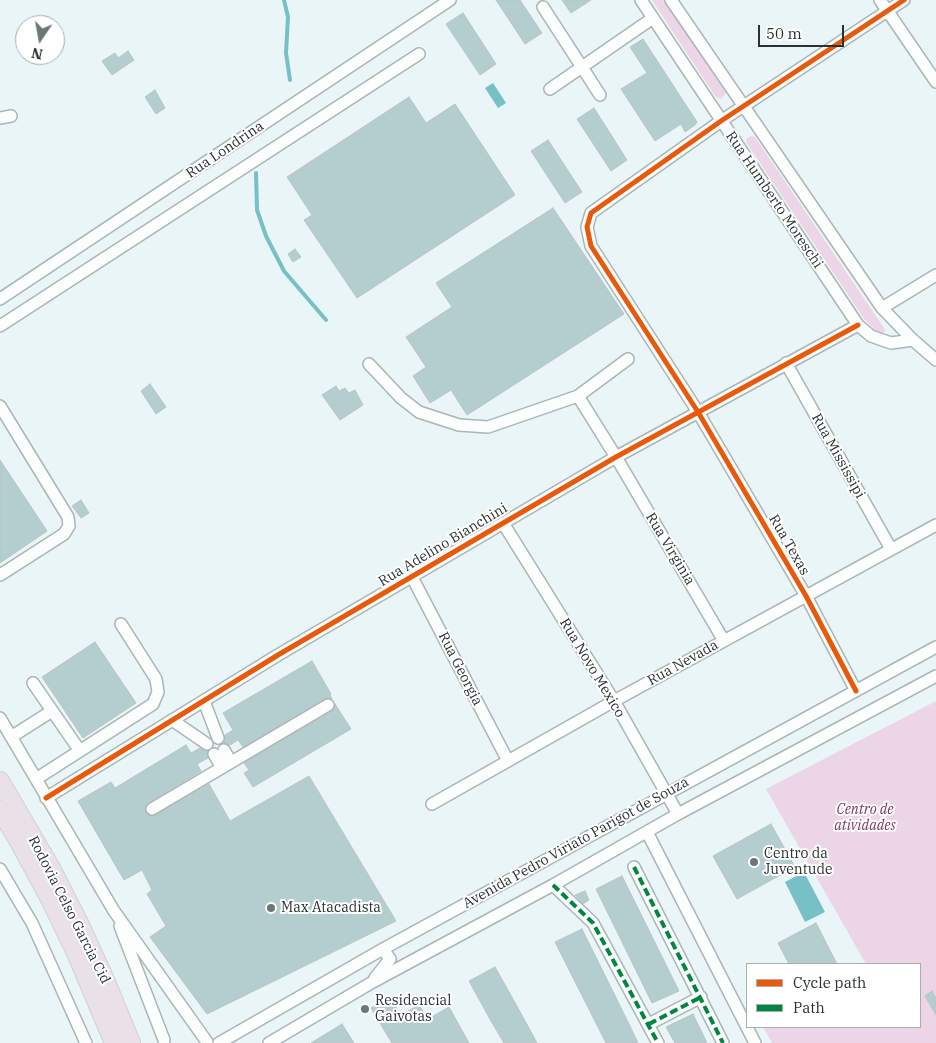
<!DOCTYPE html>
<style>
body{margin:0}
#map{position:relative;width:936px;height:1043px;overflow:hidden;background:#e9f5f6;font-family:"IBM Plex Serif",serif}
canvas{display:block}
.legend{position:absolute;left:746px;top:963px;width:175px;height:65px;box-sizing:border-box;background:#fff;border:1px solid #a9adad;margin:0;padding:6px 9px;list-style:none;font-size:15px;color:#293132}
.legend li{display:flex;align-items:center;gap:10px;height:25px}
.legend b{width:25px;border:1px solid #a9adad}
.north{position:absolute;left:15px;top:15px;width:50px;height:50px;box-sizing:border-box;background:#fff;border:1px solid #a9adad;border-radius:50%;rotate:192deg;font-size:14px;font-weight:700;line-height:20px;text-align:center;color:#293132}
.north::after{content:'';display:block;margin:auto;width:18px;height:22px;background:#6c7677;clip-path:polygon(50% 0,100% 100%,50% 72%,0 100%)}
.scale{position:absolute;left:758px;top:25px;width:86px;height:22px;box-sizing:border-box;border:2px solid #293132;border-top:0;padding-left:6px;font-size:15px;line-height:18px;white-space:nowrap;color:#293132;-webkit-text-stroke:4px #fff;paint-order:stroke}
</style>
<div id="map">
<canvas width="936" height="1043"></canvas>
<ul class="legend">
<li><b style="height:6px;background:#e8590c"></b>Cycle path</li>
<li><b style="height:6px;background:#00873e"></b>Path</li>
</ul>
<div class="north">N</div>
<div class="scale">50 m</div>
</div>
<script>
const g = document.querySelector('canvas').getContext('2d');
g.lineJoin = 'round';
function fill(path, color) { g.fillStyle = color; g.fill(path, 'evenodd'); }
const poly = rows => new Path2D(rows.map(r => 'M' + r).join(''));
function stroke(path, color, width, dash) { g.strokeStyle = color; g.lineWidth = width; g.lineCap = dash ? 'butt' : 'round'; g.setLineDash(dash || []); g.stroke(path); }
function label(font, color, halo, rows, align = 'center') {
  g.font = font + ' "IBM Plex Serif",serif'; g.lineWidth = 4; g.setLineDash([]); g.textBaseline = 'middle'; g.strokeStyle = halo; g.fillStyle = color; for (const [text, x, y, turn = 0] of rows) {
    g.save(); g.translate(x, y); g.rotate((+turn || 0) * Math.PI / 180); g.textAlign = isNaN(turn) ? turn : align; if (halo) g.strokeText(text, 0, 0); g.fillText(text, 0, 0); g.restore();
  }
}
fill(poly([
 [652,0,664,0,726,93,721,99,715,96],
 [751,136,755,137,886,331,879,334,865,320,746,142,747,138],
 [936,701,936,1043,772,1043,763,1027,920,1027,920,964,866,964,766,789]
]), '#ecd5e7');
fill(poly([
 [493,83,506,103,498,108,485,88],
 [804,872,825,912,805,922,785,882]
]), '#76c0c6');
stroke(poly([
 [284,0,288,17,286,53,290,80],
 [256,173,257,210,266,236,284,271,326,320]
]), '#76c0c6', 4);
const building = poly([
 [496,0,520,0,542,33,525,44,496,0],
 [562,0,591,0,571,13,562,0],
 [463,13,496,64,480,75,446,24,463,13],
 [643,39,697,122,695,125,685,132,681,124,655,141,621,89,647,73,630,47,643,39],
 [128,51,134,60,112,75,102,61,115,53,118,58,128,51],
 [155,90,165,108,156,114,145,97,155,90],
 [409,97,426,123,455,104,515,195,357,298,304,220,312,215,287,177,409,97],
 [594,108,627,160,611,171,577,119,594,108],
 [548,140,582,192,565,203,531,151,548,140],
 [553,208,624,314,467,415,451,390,430,403,413,376,426,367,406,337,452,307,436,283,553,208],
 [295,249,301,257,293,262,288,254,295,249],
 [150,384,166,407,156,414,141,391,150,384],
 [336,386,339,391,345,388,349,393,355,390,363,405,340,420,322,395,336,386],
 [0,460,47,531,0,563,0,460],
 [81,500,89,513,81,518,72,506,81,500],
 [95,642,136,703,83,738,42,677,95,642],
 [312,661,331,694,330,695,332,699,328,698,324,699,243,747,238,740,230,745,224,743,225,735,233,730,223,713,312,661],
 [335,704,351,729,253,787,244,773,249,770,244,763,332,711,335,708,335,704],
 [186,745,191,753,200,748,207,751,208,758,197,764,201,771,148,803,145,809,148,815,156,815,209,784,230,821,309,776,396,921,207,1014,150,937,166,926,147,894,152,890,142,870,124,880,78,801,111,782,115,788,186,745],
 [771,824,795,867,737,899,713,856,771,824],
 [622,876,679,991,652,1003,596,889,622,876],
 [585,891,589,900,583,904,575,895,585,891],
 [816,923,837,964,789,964,778,943,816,923],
 [582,929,629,1024,638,1043,606,1043,555,942,582,929],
 [495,967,518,1008,537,1043,504,1043,491,1021,469,981,495,967],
 [932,991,936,998,936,1015,925,996,932,991],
 [389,997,401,1015,419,1005,428,1019,449,1007,469,1043,392,1043,371,1008,389,997],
 [693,1014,707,1043,675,1043,666,1027,693,1014],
 [342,1024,354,1043,311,1043,342,1024]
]);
fill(building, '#b4cdcf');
stroke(building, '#bac4c4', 1);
const minor = poly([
 [641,0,858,325,871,336,891,343,913,340],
 [671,0,882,308,913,340,936,360],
 [880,0,936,82],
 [543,7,600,95],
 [550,89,653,18],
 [0,118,11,116],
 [0,299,450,0],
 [882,308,936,275],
 [0,326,419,54],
 [786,363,891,549],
 [369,364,401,398,419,412,459,425,488,427,578,396,628,359],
 [578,396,616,457,724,641],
 [0,406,68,517,69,526,64,534,0,575],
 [503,523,614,701,678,814],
 [412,577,508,761],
 [33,683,80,751],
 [856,691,806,596,698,412,591,246,587,227,591,213,721,121,904,0],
 [204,701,218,738],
 [0,718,114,911,207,1042],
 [172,720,207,744],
 [11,737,52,711],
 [224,750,231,762],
 [214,754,222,768],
 [36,779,153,704,158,692,156,679,121,624],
 [46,798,278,655,616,457,858,325],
 [432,804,614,701,936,525],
 [152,809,328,705],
 [647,832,755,1043],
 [634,867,723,1043],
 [0,869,32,923,86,1043],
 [553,885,593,923,658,1043],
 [120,926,164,1040],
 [375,978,390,959,383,949],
 [649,1024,701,997],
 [219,1043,383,949,936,647],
 [269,1043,371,983,553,885,678,814,936,676]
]);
const highway = poly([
 [0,781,52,870,79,923,106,982,131,1043],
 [0,810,17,838,49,897,77,955,114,1043]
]);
stroke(minor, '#abb5b5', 14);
stroke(highway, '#ccd2d3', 20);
stroke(minor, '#fcfefe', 11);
stroke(highway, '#e9e1e7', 18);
stroke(poly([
 [634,867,723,1043],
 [553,885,593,923,658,1043],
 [649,1024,701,997]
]), '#00873e', 4, [8, 4]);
stroke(poly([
 [856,691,806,596,698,412,591,246,587,227,591,213,721,121,904,0],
 [46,798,278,655,616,457,858,325]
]), '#e8590c', 5);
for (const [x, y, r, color] of [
 [754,862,5,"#6c7677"],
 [271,908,5,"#6c7677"],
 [365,1009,5,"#6c7677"]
]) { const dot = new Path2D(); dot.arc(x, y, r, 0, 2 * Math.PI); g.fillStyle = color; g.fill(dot); stroke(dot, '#fff', 2); }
label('14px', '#293132', '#fff', [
 ["Rua Londrina",225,150,-34],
 ["Rua Humberto Moreschi",774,200,56],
 ["Rua Mississipi",838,456,61],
 ["Rua Adelino Bianchini",443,545,-31],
 ["Rua Texas",789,545,60],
 ["Rua Virginia",670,549,59],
 ["Rua Nevada",683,663,-29],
 ["Rua Novo Mexico",592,668,59],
 ["Rua Georgia",460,669,63],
 ["Avenida Pedro Viriato Parigot de Souza",576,843,-29],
 ["Rodovia Celso Garcia Cid",69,910,63]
]);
label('italic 14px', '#82366a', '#fff', [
 ["Centro de",865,810],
 ["atividades",865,826]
]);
label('14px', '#293132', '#fff', [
 ["Centro da",764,854],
 ["Juventude",764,870],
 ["Max Atacadista",281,908],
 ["Residencial",375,1001],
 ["Gaivotas",375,1017]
], 'left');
</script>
